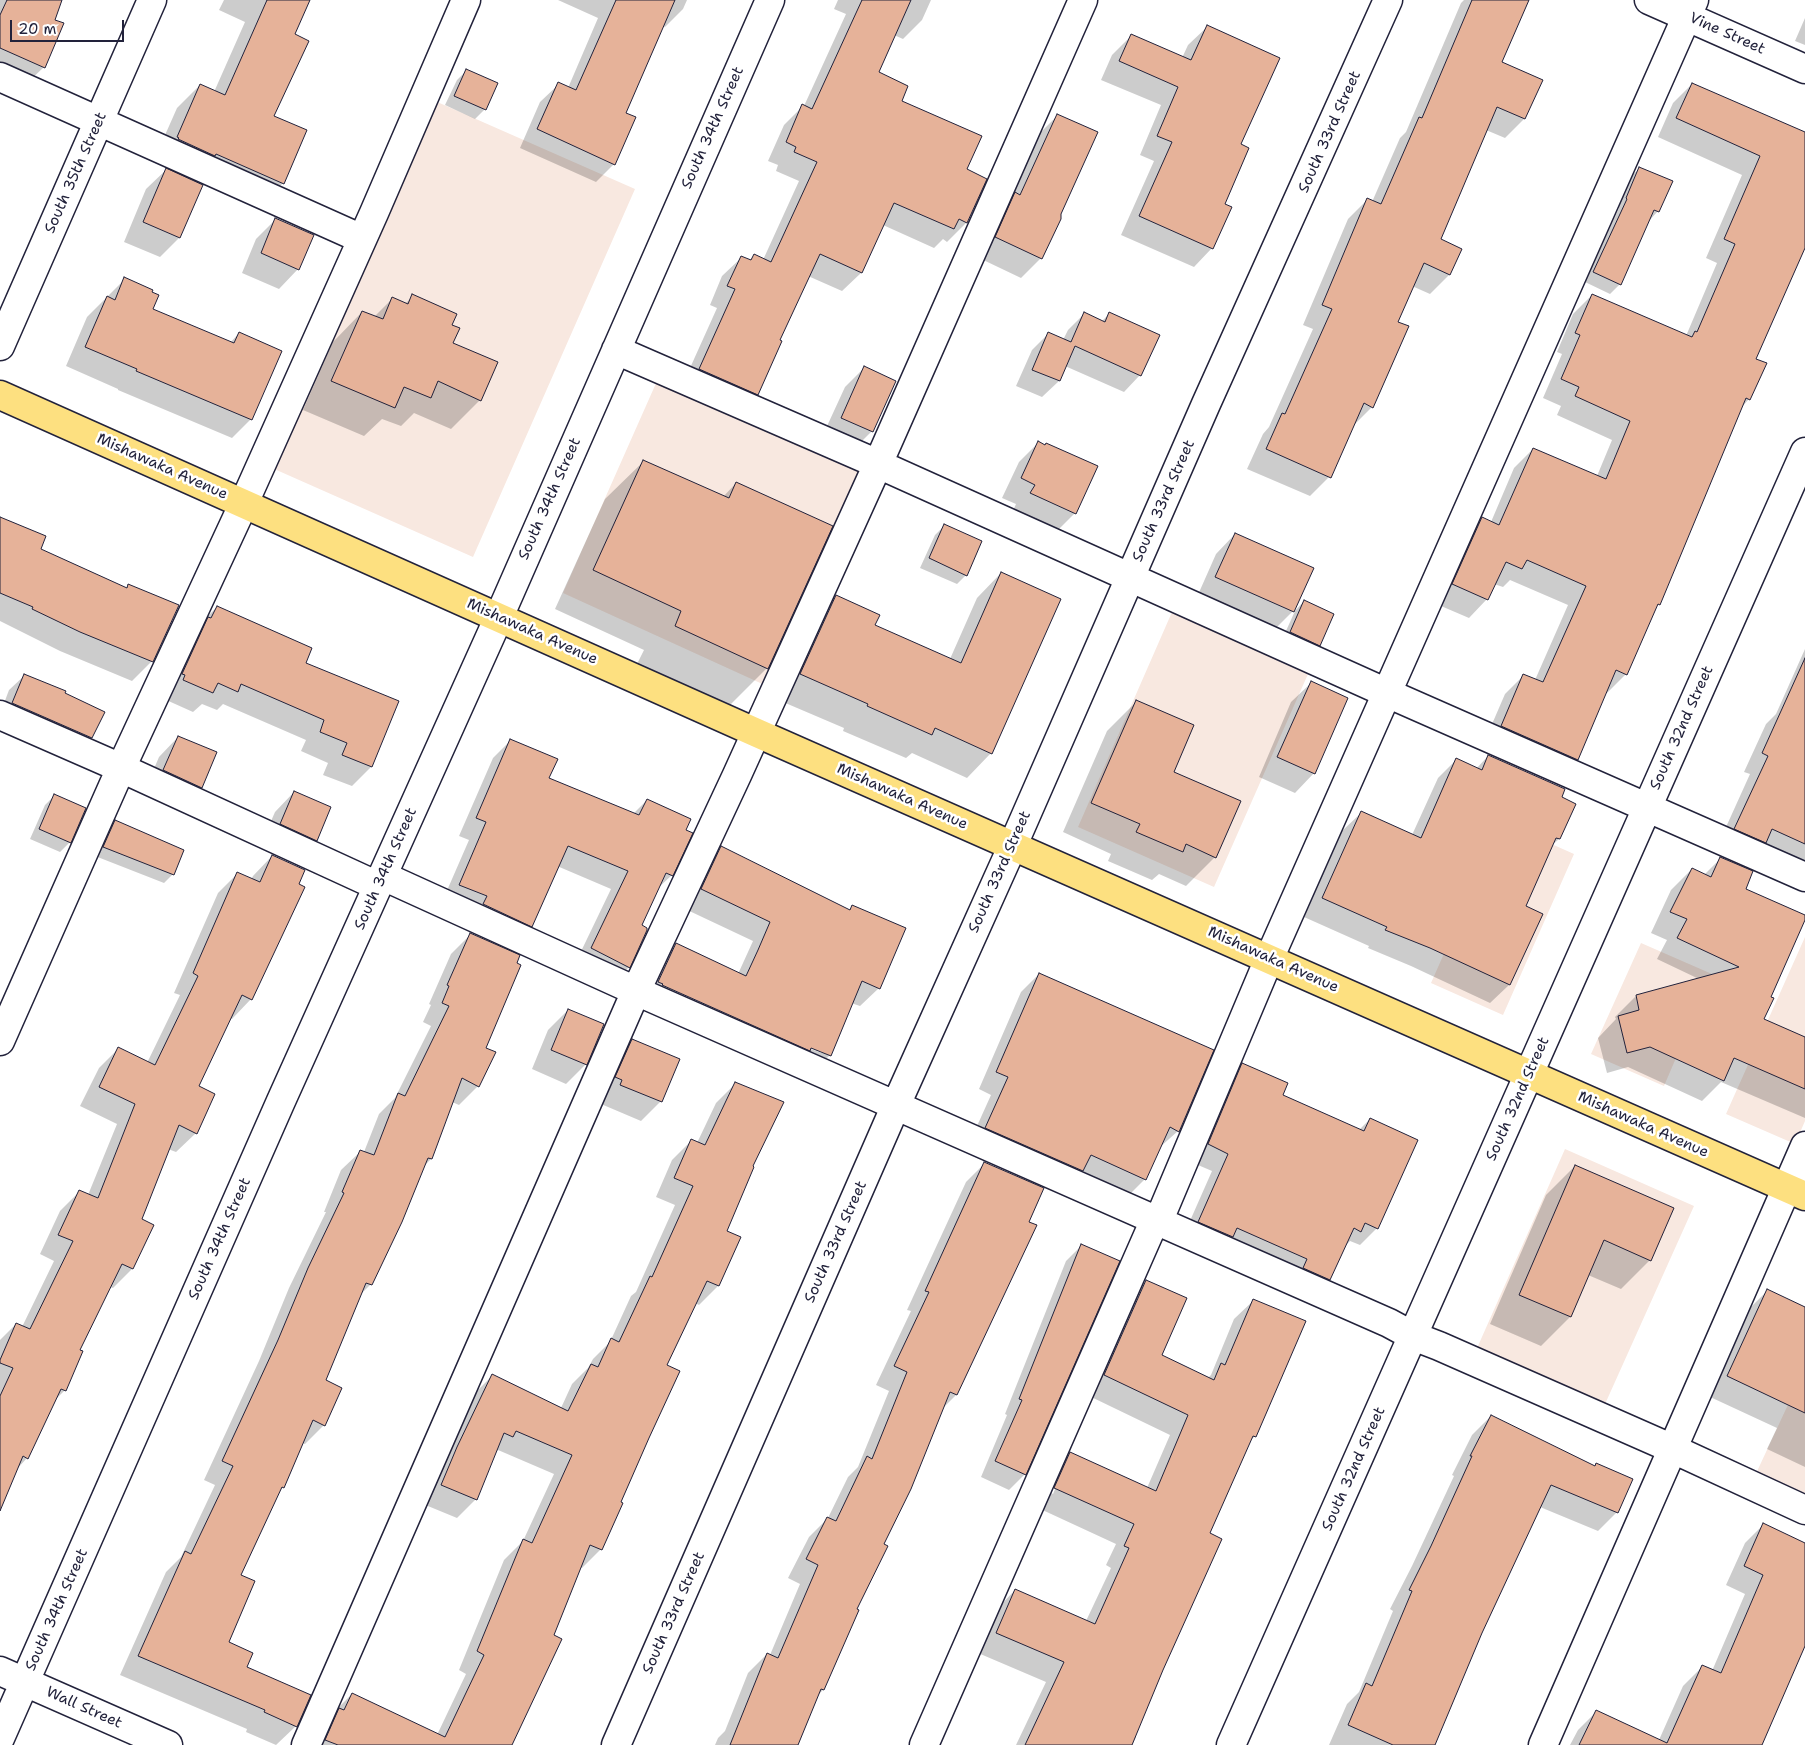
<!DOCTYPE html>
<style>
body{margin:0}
#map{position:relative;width:1805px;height:1745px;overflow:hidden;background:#fff;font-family:"Shantell Sans",sans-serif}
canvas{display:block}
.scale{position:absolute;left:10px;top:20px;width:114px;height:22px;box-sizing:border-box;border:2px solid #22223b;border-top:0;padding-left:6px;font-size:15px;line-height:18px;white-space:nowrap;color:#22223b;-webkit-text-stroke:4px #fff;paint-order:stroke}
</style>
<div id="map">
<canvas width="1805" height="1745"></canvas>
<div class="scale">20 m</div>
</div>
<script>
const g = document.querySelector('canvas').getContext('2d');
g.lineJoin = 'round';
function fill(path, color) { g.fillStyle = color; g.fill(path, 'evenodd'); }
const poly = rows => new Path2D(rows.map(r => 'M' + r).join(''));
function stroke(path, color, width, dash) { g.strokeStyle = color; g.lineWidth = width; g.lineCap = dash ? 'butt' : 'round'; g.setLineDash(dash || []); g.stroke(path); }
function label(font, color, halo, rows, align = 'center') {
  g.font = font + ' "Shantell Sans",sans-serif'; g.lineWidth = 5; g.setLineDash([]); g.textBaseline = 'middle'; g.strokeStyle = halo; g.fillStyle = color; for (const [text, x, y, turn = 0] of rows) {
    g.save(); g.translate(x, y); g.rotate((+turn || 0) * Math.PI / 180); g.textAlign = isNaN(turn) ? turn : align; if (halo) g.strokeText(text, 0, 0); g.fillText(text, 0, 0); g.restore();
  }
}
fill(poly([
 [435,101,635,189,473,557,272,468],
 [657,381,866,472,769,687,563,593],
 [1172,612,1308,674,1214,887,1078,827],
 [1502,822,1574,854,1503,1015,1431,983],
 [1805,937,1805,1121,1795,1144,1726,1114],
 [1641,943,1712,974,1664,1086,1591,1054],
 [1565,1149,1694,1206,1601,1413,1474,1355],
 [1805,1368,1805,1503,1753,1480]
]), '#f8e8e0');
fill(poly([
 [0,0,61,0,54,20,44,67,24,86,0,76],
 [224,0,309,0,293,35,273,117,283,183,260,206,192,177,189,180,179,238,160,257,124,242,146,189,168,168,156,163,156,161,154,160,177,108,200,85,214,92,245,22,219,10],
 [558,0,687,0,683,9,665,27,662,26,625,113,614,164,596,182,520,148,540,102,559,84,568,88,598,18],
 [838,0,931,0,922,20,903,39,894,35,877,72,900,101,965,170,985,179,966,223,947,242,943,239,934,248,883,225,861,273,842,291,808,276,779,341,757,394,738,413,681,388,717,308,710,305,722,276,741,258,749,261,754,256,763,260,799,181,776,171,778,165,768,161,784,125,803,106,804,106,846,14,834,9],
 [1464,0,1518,0,1500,63,1524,119,1505,138,1486,130,1439,240,1460,249,1449,275,1430,294,1412,286,1396,322,1372,407,1353,426,1329,477,1310,496,1247,469,1263,434,1269,427,1313,329,1303,325,1348,219,1367,200,1372,202,1400,138,1406,132,1461,3],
 [1805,18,1805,45,1795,41],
 [1207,27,1239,145,1212,248,1194,267,1121,235,1154,161,1140,155,1161,105,1101,80,1112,55,1131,36,1182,58,1188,45],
 [466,71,485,109,475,119,445,105,457,80],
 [1692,84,1805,134,1805,246,1754,359,1749,399,1741,408,1659,604,1656,607,1626,674,1607,693,1605,692,1577,759,1558,778,1483,745,1505,694,1524,675,1535,680,1568,605,1510,580,1503,587,1494,584,1487,599,1469,618,1434,603,1463,538,1482,519,1491,522,1514,468,1533,449,1597,476,1612,440,1557,415,1561,406,1543,398,1562,354,1557,352,1573,314,1592,295,1686,336,1717,263,1706,258,1742,175,1658,137,1673,103],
 [1058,115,1041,258,1021,278,977,257,1038,135],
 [1640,168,1658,211,1649,221,1620,284,1610,294,1585,282,1619,208,1617,208,1630,177],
 [276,219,298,269,279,289,242,273,256,239],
 [125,279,151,310,230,343,239,333,251,419,232,438,118,390,118,389,66,366,87,317],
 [413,296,451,326,452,343,480,400,451,429,414,413,401,426,382,419,364,436,303,410,333,342,362,312,374,317,392,299,405,304],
 [1084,314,1102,321,1109,314,1140,375,1124,392,1065,366,1059,381,1042,397,1016,386,1032,350,1048,334,1063,340,1068,330],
 [864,368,872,431,852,451,822,437,845,387],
 [1038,443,1045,446,1075,513,1055,533,1012,513,1016,504,1002,498,1019,462],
 [644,461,723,497,736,483,767,668,729,706,637,664,644,650,555,609,605,499],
 [0,520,40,550,125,589,129,585,152,661,132,681,60,651,0,621],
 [944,526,966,575,957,584,920,568,935,535],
 [1235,534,1293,611,1273,631,1197,597,1216,554],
 [1001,573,991,753,967,778,912,753,906,758,843,731,844,728,776,699,812,621,836,596,874,626,950,659,977,598],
 [1304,601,1319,645,1310,655,1281,642,1295,611],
 [217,607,304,663,397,702,371,767,352,786,323,775,328,763,301,751,306,740,223,704,217,710,202,704,193,712,164,699,197,627],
 [1805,649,1805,871,1717,847,1750,774,1744,772,1766,724,1776,714],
 [25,675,63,694,91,738,76,753,0,714,9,690],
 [1311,683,1314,773,1295,793,1259,777,1291,702],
 [1136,702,1215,857,1186,886,1159,874,1152,880,1108,861,1111,854,1063,832,1107,731],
 [178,737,201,787,181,807,145,790,159,757],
 [511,740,548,778,633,814,647,800,685,830,672,875,657,889,640,926,629,967,611,985,574,966,611,889,557,866,531,926,514,944,442,902,469,840,459,836,493,758],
 [1488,756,1560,798,1559,839,1550,847,1525,907,1509,985,1490,1003,1411,966,1368,948,1369,946,1304,917,1342,831,1361,813,1412,835,1438,778,1456,760,1476,769],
 [294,792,316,840,296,860,261,844,275,812],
 [54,796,70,842,60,852,30,839,45,805],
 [115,822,173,874,164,883,95,856,106,831],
 [721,848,848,911,853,906,879,988,860,1006,851,1003,830,1055,811,1073,644,1004,657,963,676,945,738,974,753,941,683,908,703,866],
 [805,1047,822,1051,822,1053],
 [272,856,251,999,232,1019,230,1018,198,1087,196,1133,176,1152,168,1149,140,1219,132,1269,113,1288,109,1287,78,1350,65,1390,53,1402,27,1458,17,1469,0,1508,0,1340,16,1324,22,1327,54,1261,40,1254,60,1211,80,1191,88,1195,117,1124,80,1106,99,1068,118,1049,147,1063,180,995,174,993,218,893,237,874,251,880,253,876],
 [1721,858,1744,889,1805,917,1769,997,1763,1020,1805,1039,1805,1118,1721,1082,1702,1101,1628,1067,1607,1073,1598,1038,1616,1019,1615,1017,1636,996,1699,979,1657,959,1667,940,1651,933,1671,890,1692,869,1704,875],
 [471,934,485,1048,478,1086,459,1105,452,1102,431,1159,424,1166,371,1284,360,1295,324,1381,324,1425,305,1444,302,1443,283,1487,279,1491,239,1576,227,1643,296,1726,276,1745,246,1732,247,1729,120,1675,166,1572,181,1557,215,1485,204,1480,259,1361,289,1288,326,1212,324,1212,341,1170,361,1151,364,1152,379,1114,395,1098,431,1026,423,1022,431,1005,429,1004,451,954],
 [1039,974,1178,1131,1159,1148,1145,1179,1127,1197,968,1146,991,1095,979,1089,1021,992],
 [568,1010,586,1064,566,1084,532,1069,548,1030],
 [632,1041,661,1101,641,1121,601,1104,613,1060],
 [1242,1065,1281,1096,1359,1130,1370,1119,1377,1228,1360,1245,1350,1241,1343,1248,1329,1279,1312,1297,1182,1239,1212,1171,1191,1162,1225,1082],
 [735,1084,751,1167,725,1232,740,1238,718,1286,699,1305,695,1303,665,1366,648,1438,601,1549,582,1568,580,1567,511,1745,313,1745,333,1713,352,1694,437,1735,466,1674,459,1670,504,1560,523,1541,554,1474,498,1450,494,1454,476,1499,457,1518,423,1504,473,1395,492,1376,561,1408,572,1384,588,1368,593,1359,610,1342,631,1296,636,1292,675,1205,656,1197,672,1160,691,1141,697,1143,716,1103],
 [985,1163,956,1395,942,1409,882,1545,823,1690,817,1696,798,1745,715,1745,718,1738,725,1731,748,1673,767,1654,770,1655,800,1584,788,1578,809,1537,828,1518,848,1477,858,1467,889,1391,876,1385,911,1311,907,1310,966,1182],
 [1575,1166,1650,1260,1621,1289,1588,1275,1570,1317,1541,1346,1490,1324,1546,1195],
 [1081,1246,1025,1474,1009,1490,981,1477,1007,1415,1005,1414,1066,1261],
 [1146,1281,1160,1355,1208,1378,1211,1375,1234,1319,1254,1300,1255,1436,1248,1443,1209,1534,1134,1736,1136,1737,1132,1745,1016,1745,1046,1682,978,1653,996,1610,1015,1590,1086,1621,1111,1568,1106,1565,1116,1544,1036,1507,1051,1472,1070,1453,1147,1488,1170,1435,1085,1394,1127,1301],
 [1059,1475,1061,1475,1053,1494,1051,1493],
 [1767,1291,1805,1309,1805,1467,1767,1449,1777,1428,1708,1396,1748,1310],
 [1491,1416,1594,1467,1596,1464,1617,1512,1598,1531,1540,1507,1481,1632,1434,1745,1329,1745,1347,1704,1359,1692,1393,1611,1390,1609,1412,1566,1454,1476,1452,1475,1472,1435],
 [1764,1524,1805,1544,1805,1643,1760,1745,1570,1745,1578,1730,1597,1711,1659,1740,1683,1686,1702,1667,1712,1671,1745,1594,1726,1585,1745,1543]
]), '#0003');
const building = poly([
 [7,0,62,0,55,20,64,23,45,68,0,48,0,15,7,0],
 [267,0,310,0,295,34,309,41,274,116,307,130,284,184,216,154,215,156,178,139,179,138,177,137,200,84,225,95,267,0],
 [616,0,675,0,626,113,636,117,615,165,537,129,558,82,576,90,616,0],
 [862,0,911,0,879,72,908,86,902,101,982,136,967,169,987,179,967,223,959,219,954,229,894,203,862,273,820,254,780,340,782,341,758,395,699,369,735,289,727,286,741,256,751,260,754,254,771,262,817,162,794,152,796,147,786,142,802,104,812,109,862,0],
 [1472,0,1529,0,1502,62,1543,80,1525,119,1497,107,1441,239,1462,249,1450,275,1424,263,1398,322,1409,326,1373,408,1364,403,1331,478,1266,449,1282,413,1285,414,1332,309,1322,305,1367,198,1381,204,1419,117,1422,118,1472,0],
 [1207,25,1280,58,1241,144,1249,148,1225,204,1232,207,1213,249,1139,216,1172,142,1157,136,1178,87,1119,61,1131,34,1191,60,1207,25],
 [466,69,498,83,486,110,454,96,466,69],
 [1692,83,1805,132,1805,248,1756,359,1767,363,1750,400,1746,398,1660,605,1658,604,1627,675,1616,670,1578,760,1501,726,1523,674,1543,682,1586,586,1527,560,1522,569,1506,562,1488,600,1452,584,1482,517,1499,525,1533,448,1606,479,1630,421,1575,396,1579,387,1561,379,1580,335,1575,333,1592,294,1692,337,1695,331,1697,332,1735,244,1724,239,1760,156,1676,118,1692,83],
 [1057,114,1098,132,1061,214,1061,219,1042,259,995,237,1015,192,1020,195,1057,114],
 [1639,167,1673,181,1659,212,1654,210,1621,285,1593,272,1627,199,1626,198,1639,167],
 [166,168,203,185,180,238,143,222,166,168],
 [275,218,314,235,299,270,261,253,275,218],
 [124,277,153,290,152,292,159,295,153,309,234,343,239,332,282,351,252,420,136,371,137,369,85,347,107,296,115,300,124,277],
 [412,294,457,314,452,325,460,328,453,343,498,362,481,401,438,381,431,398,404,387,395,408,331,381,362,311,383,319,392,297,408,304,412,294],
 [1084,312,1105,322,1109,312,1160,335,1141,376,1075,346,1060,381,1032,370,1048,332,1071,342,1084,312],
 [864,366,896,381,873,432,841,418,864,366],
 [1038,441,1045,445,1046,443,1098,466,1076,514,1030,493,1035,485,1021,478,1038,441],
 [643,460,729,498,736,482,833,526,768,669,675,626,681,611,593,570,643,460],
 [0,517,46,536,41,549,127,588,128,584,179,605,153,662,80,632,32,609,33,607,0,593,0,517],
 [944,524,982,541,967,576,929,558,944,524],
 [1235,533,1314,568,1294,612,1215,577,1235,533],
 [1001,572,1061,599,992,754,935,728,932,735,867,706,868,704,800,674,836,595,880,615,875,625,961,663,1001,572],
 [1304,600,1334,614,1320,646,1290,632,1304,600],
 [217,606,312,648,306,663,399,701,372,767,342,755,347,743,320,732,324,720,241,684,238,692,218,683,213,693,183,680,185,675,182,674,208,617,211,618,217,606],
 [1805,658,1805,844,1772,829,1766,843,1734,829,1768,756,1762,753,1805,658],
 [24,674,66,691,65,693,105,712,92,738,12,703,24,674],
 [1311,681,1348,698,1315,774,1277,757,1311,681],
 [1136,700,1194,725,1174,772,1241,801,1216,858,1186,844,1183,852,1136,832,1140,824,1091,803,1136,700],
 [178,736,217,752,202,788,163,770,178,736],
 [510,739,558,759,549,778,639,815,647,799,691,819,686,830,693,833,673,876,666,873,642,925,647,928,647,930,630,968,591,948,628,871,568,846,532,927,483,904,487,896,459,885,486,822,476,818,510,739],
 [1488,755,1565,789,1562,797,1576,804,1560,839,1556,838,1526,906,1543,914,1510,985,1430,948,1385,930,1387,927,1322,898,1361,811,1421,838,1456,758,1482,770,1488,755],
 [294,791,331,807,317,841,280,824,294,791],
 [54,794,86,808,71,843,39,829,54,794],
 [115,820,184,850,174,875,103,847,115,820],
 [721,846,850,910,852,905,906,928,880,989,862,981,831,1056,811,1048,810,1051,662,985,663,984,658,982,676,943,746,976,758,950,770,922,701,889,721,846],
 [272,855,305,870,299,884,305,887,252,1000,242,995,199,1086,215,1094,197,1134,179,1125,142,1219,154,1225,133,1269,122,1264,80,1350,83,1351,66,1391,61,1389,28,1459,23,1456,0,1511,0,1396,13,1368,0,1363,0,1360,16,1323,30,1329,73,1241,58,1235,79,1190,98,1198,135,1104,99,1087,118,1047,155,1065,198,976,193,973,237,872,260,882,272,855],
 [1720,857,1753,871,1746,889,1805,915,1805,920,1771,997,1774,998,1764,1019,1805,1037,1805,1089,1734,1058,1724,1081,1650,1047,1627,1053,1618,1016,1639,1010,1636,995,1739,967,1677,938,1687,919,1670,912,1692,868,1711,877,1720,857],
 [470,933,520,955,517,963,521,965,486,1048,496,1052,479,1087,462,1078,432,1159,428,1158,402,1222,372,1285,366,1283,326,1380,342,1388,325,1426,313,1420,284,1488,282,1487,241,1575,255,1581,229,1642,253,1653,247,1667,311,1695,297,1727,264,1712,265,1710,138,1656,185,1551,191,1554,233,1466,222,1461,278,1340,308,1268,344,1193,342,1192,360,1150,374,1155,398,1093,405,1096,449,1006,442,1003,449,986,447,985,470,933],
 [1039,973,1214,1050,1179,1132,1170,1127,1146,1180,1091,1155,1083,1171,985,1128,1008,1077,996,1072,1039,973],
 [568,1009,604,1024,587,1065,551,1050,568,1009],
 [632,1039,680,1059,662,1102,620,1085,622,1080,615,1077,632,1039],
 [1242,1063,1288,1083,1283,1095,1364,1131,1370,1118,1418,1140,1378,1229,1365,1223,1361,1232,1354,1228,1330,1280,1303,1268,1307,1259,1237,1228,1233,1237,1198,1222,1228,1154,1208,1144,1242,1063],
 [735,1082,784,1102,753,1166,754,1167,727,1231,741,1237,719,1286,707,1281,667,1365,680,1371,649,1438,621,1502,623,1503,602,1550,590,1545,554,1635,562,1639,512,1745,338,1745,325,1740,339,1708,344,1710,352,1693,445,1737,484,1655,477,1651,523,1539,532,1543,572,1455,516,1431,513,1437,504,1433,477,1500,441,1485,457,1447,492,1374,568,1411,591,1364,598,1367,611,1338,619,1342,650,1276,652,1277,693,1186,674,1178,691,1139,705,1145,735,1082],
 [984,1162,1044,1188,1029,1222,1037,1225,957,1395,950,1392,911,1489,884,1544,888,1546,857,1609,859,1610,824,1690,821,1689,798,1745,730,1745,767,1653,778,1658,818,1565,806,1559,827,1517,836,1521,867,1456,872,1459,907,1372,894,1366,929,1292,925,1291,984,1162],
 [1575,1165,1674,1208,1651,1261,1604,1240,1571,1317,1519,1295,1575,1165],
 [1081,1244,1120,1261,1026,1475,995,1461,1022,1400,1019,1399,1081,1244],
 [1146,1280,1187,1298,1162,1355,1214,1380,1221,1363,1225,1365,1253,1299,1306,1321,1256,1437,1253,1436,1210,1533,1222,1539,1163,1670,1132,1745,1025,1745,1064,1662,996,1633,1015,1589,1095,1624,1129,1548,1124,1546,1134,1524,1054,1488,1070,1452,1156,1491,1188,1415,1104,1375,1146,1280],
 [1767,1289,1805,1307,1805,1413,1727,1376,1767,1289],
 [1491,1415,1595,1466,1596,1463,1633,1479,1618,1513,1551,1485,1482,1633,1435,1745,1393,1745,1348,1725,1366,1683,1372,1686,1412,1591,1409,1590,1431,1546,1472,1456,1470,1456,1491,1415],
 [1763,1523,1805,1543,1805,1646,1762,1745,1579,1745,1596,1710,1667,1743,1702,1665,1721,1673,1763,1575,1744,1566,1763,1523]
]);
fill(building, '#e6b299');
stroke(building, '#22223b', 1);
const minor = poly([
 [1649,0,1805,69],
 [0,77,362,239],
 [0,346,152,0],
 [616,350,878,464,1387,693,1805,877],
 [0,715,121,768,378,886],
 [383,876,636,991,1389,1323,1413,1336,1439,1346,1673,1449,1805,1510],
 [0,1041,121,768,244,503,374,213,466,0],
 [0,1671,168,1745],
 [0,1738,281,1101,499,617,770,0],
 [306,1745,636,991,737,775,878,464,1083,0],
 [616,1745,896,1105,1013,845,1206,404,1388,0],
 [924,1745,1150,1231,1164,1208,1269,959,1694,0],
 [1231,1745,1805,452],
 [1543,1745,1805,1146]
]);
const major = poly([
 [0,395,757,733,1805,1196]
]);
stroke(minor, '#22223b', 31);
stroke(major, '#22223b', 31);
stroke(minor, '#fff', 28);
stroke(major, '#fde080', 28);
label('15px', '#22223b', '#fff', [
 ["Vine Street",1727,34,24],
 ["South 34th Street",713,128,-66],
 ["South 33rd Street",1330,132,-66],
 ["South 35th Street",76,173,-66],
 ["Mishawaka Avenue",162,467,24],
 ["South 34th Street",550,499,-66],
 ["South 33rd Street",1164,501,-66],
 ["Mishawaka Avenue",532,632,24],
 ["South 32nd Street",1682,728,-66],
 ["Mishawaka Avenue",902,797,24],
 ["South 34th Street",386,869,-66],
 ["South 33rd Street",1000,872,-66],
 ["Mishawaka Avenue",1273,960,24],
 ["South 32nd Street",1518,1099,-66],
 ["Mishawaka Avenue",1643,1125,24],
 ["South 34th Street",220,1239,-66],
 ["South 33rd Street",836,1242,-66],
 ["South 32nd Street",1354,1469,-66],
 ["South 34th Street",57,1610,-66],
 ["South 33rd Street",674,1613,-66],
 ["Wall Street",84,1708,24]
]);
</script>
